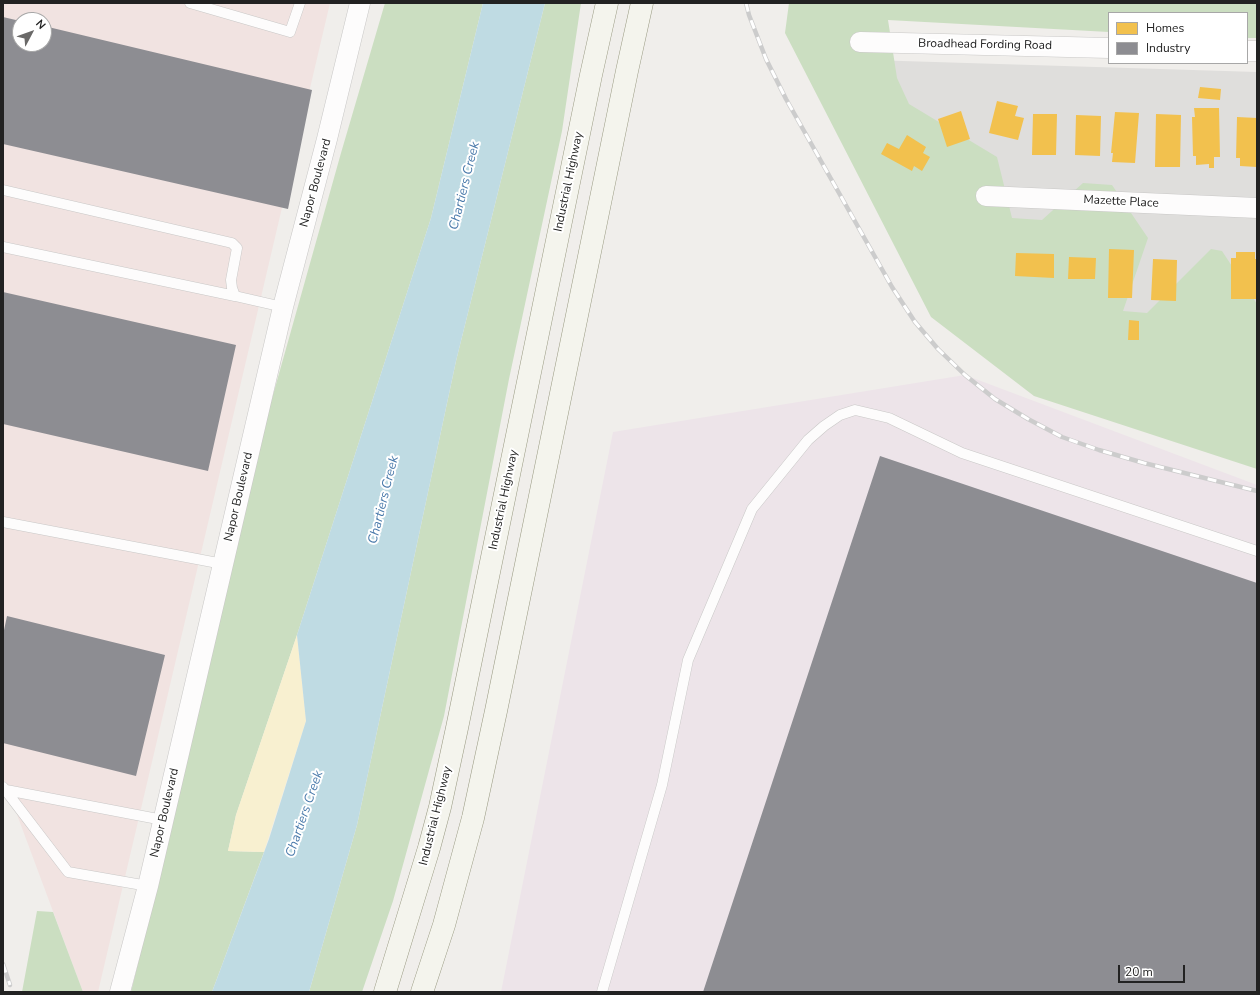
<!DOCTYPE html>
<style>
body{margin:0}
#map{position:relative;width:1260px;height:995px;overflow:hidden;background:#f0eeeb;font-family:"Nunito Sans",sans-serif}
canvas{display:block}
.frame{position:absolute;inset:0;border:4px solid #222;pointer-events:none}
.legend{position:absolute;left:1108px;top:12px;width:140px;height:52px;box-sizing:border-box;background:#fff;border:1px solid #a7a7a7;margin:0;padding:5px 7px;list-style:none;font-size:12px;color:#222}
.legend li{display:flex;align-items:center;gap:8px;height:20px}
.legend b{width:20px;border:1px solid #a7a7a7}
.north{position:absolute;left:12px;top:12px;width:40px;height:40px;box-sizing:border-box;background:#fff;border:1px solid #a7a7a7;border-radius:50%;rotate:49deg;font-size:11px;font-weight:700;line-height:16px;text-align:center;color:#222}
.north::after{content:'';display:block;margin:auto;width:14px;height:18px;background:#6a6968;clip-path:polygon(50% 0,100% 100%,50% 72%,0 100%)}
.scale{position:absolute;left:1118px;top:965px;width:67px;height:18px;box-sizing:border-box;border:2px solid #222;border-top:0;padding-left:5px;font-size:12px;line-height:14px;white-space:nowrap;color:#222;-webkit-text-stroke:3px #fff;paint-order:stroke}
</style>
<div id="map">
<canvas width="1260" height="995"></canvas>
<div class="frame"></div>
<ul class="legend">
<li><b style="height:11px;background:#f2c14e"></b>Homes</li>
<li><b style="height:11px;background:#8d8d92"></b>Industry</li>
</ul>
<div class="north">N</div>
<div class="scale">20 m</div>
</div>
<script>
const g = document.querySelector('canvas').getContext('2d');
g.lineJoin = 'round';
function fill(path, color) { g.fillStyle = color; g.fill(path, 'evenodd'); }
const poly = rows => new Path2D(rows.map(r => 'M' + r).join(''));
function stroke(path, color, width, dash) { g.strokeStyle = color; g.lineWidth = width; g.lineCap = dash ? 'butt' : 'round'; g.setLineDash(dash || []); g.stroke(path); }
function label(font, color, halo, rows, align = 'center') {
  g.font = font + ' "Nunito Sans",sans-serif'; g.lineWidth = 4; g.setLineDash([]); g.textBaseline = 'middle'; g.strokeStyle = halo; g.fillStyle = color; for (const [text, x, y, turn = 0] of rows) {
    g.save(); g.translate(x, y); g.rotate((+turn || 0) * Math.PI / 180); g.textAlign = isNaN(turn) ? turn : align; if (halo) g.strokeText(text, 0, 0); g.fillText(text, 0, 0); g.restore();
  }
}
fill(poly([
 [838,59,1257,72,1257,357,1139,361]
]), '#dfdedc');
fill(poly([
 [3,3,330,3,98,992,83,992,3,777],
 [20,20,44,20,44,44,20,44]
]), '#f1e3e1');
fill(poly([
 [965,375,1257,485,1257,992,501,992,613,432]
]), '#ede4e9');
fill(poly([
 [385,3,483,3,431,218,297,635,236,815,228,851,264,852,212,992,131,992,194,731,255,459,341,153],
 [545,3,581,3,562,131,509,379,444,716,393,901,362,992,309,992,357,825,456,361],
 [789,3,1257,3,1257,38,1247,38,1247,13,1109,13,1109,32,888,20,897,78,909,104,997,157,1012,218,1042,220,1083,183,1112,185,1148,238,1123,311,1147,313,1211,249,1222,251,1257,304,1257,469,1034,396,931,317,785,33],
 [37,911,53,912,83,992,22,992]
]), '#cbdec1');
fill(poly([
 [297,635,306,721,264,852,228,851,236,815]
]), '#f8f0d0');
fill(poly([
 [483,3,545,3,456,361,357,825,309,992,212,992,269,839,306,721,297,635,431,218]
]), '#bfdbe3');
fill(poly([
 [1200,87,1221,89,1220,100,1198,98],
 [997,101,1018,106,1015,116,1024,118,1018,140,989,133],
 [1194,108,1219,108,1220,157,1214,157,1214,168,1209,168,1209,164,1196,165,1196,156,1193,156,1192,117,1195,117],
 [961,111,970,139,947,147,938,119],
 [1115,112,1139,113,1135,163,1112,162,1113,153,1111,153],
 [1033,114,1057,114,1056,155,1032,155],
 [1156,114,1181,115,1180,167,1155,167],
 [1076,115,1101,116,1100,156,1075,155],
 [1237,117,1257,118,1257,167,1240,166,1240,158,1236,158],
 [907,135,926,147,923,153,930,157,922,171,914,166,912,171,881,154,887,143,899,149],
 [1109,249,1134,250,1132,298,1108,298],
 [1236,252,1255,252,1255,259,1257,259,1257,299,1231,299,1231,258,1236,258],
 [1016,253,1054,254,1054,278,1015,276],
 [1069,257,1096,258,1095,279,1068,279],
 [1153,259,1177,260,1176,301,1151,300],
 [1129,320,1139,321,1139,340,1128,340]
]), '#f2c14e');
fill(poly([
 [3,17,20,21,20,44,44,44,44,26,312,90,288,209,3,144],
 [3,292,236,345,208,471,3,424],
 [880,456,1257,583,1257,992,703,992],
 [7,616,165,655,136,776,3,743,3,635]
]), '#8d8d92');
const lane = poly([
 [190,3,290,32,300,3],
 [3,190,232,243,237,248,231,280,232,288,235,296,283,307],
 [3,247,235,296],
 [3,522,223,564],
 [3,787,68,872,148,886],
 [6,790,163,820],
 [602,992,662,785,688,660,752,509,808,440,824,426,840,415,855,410,889,418,962,453,1257,551]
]);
const street = poly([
 [860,42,1109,48],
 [1247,51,1257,51],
 [986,196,1257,208],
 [120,992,148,886,283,307,327,139,360,3]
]);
const secondary = poly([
 [385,992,429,848,440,807,457,728,591,75,607,3],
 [422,992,444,925,473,818,496,711,627,71,642,3]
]);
stroke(lane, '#c9c8c7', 11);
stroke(street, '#c9c8c7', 21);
stroke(secondary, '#999a82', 23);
stroke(lane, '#fdfcfc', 10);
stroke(street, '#fdfcfc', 20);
stroke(secondary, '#f4f4ed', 22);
const rail = poly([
 [746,3,749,15,766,59,786,99,892,287,915,322,938,349,965,375,995,399,1028,419,1062,437,1099,450,1144,463,1257,491],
 [3,964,10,985]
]);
stroke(rail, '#ccc', 4.5);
stroke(rail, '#fff', 3, [9]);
label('12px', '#222', '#fff', [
 ["Broadhead Fording Road",985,45,1],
 ["Industrial Highway",569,182,-78],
 ["Napor Boulevard",316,183,-75],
 ["Mazette Place",1121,202,3],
 ["Napor Boulevard",239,497,-77],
 ["Industrial Highway",504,500,-78],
 ["Napor Boulevard",165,813,-77],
 ["Industrial Highway",436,816,-76]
]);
label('italic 13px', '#4a7aab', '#fff', [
 ["Chartiers Creek",465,186,-76],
 ["Chartiers Creek",384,500,-76],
 ["Chartiers Creek",305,814,-71]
]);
</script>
